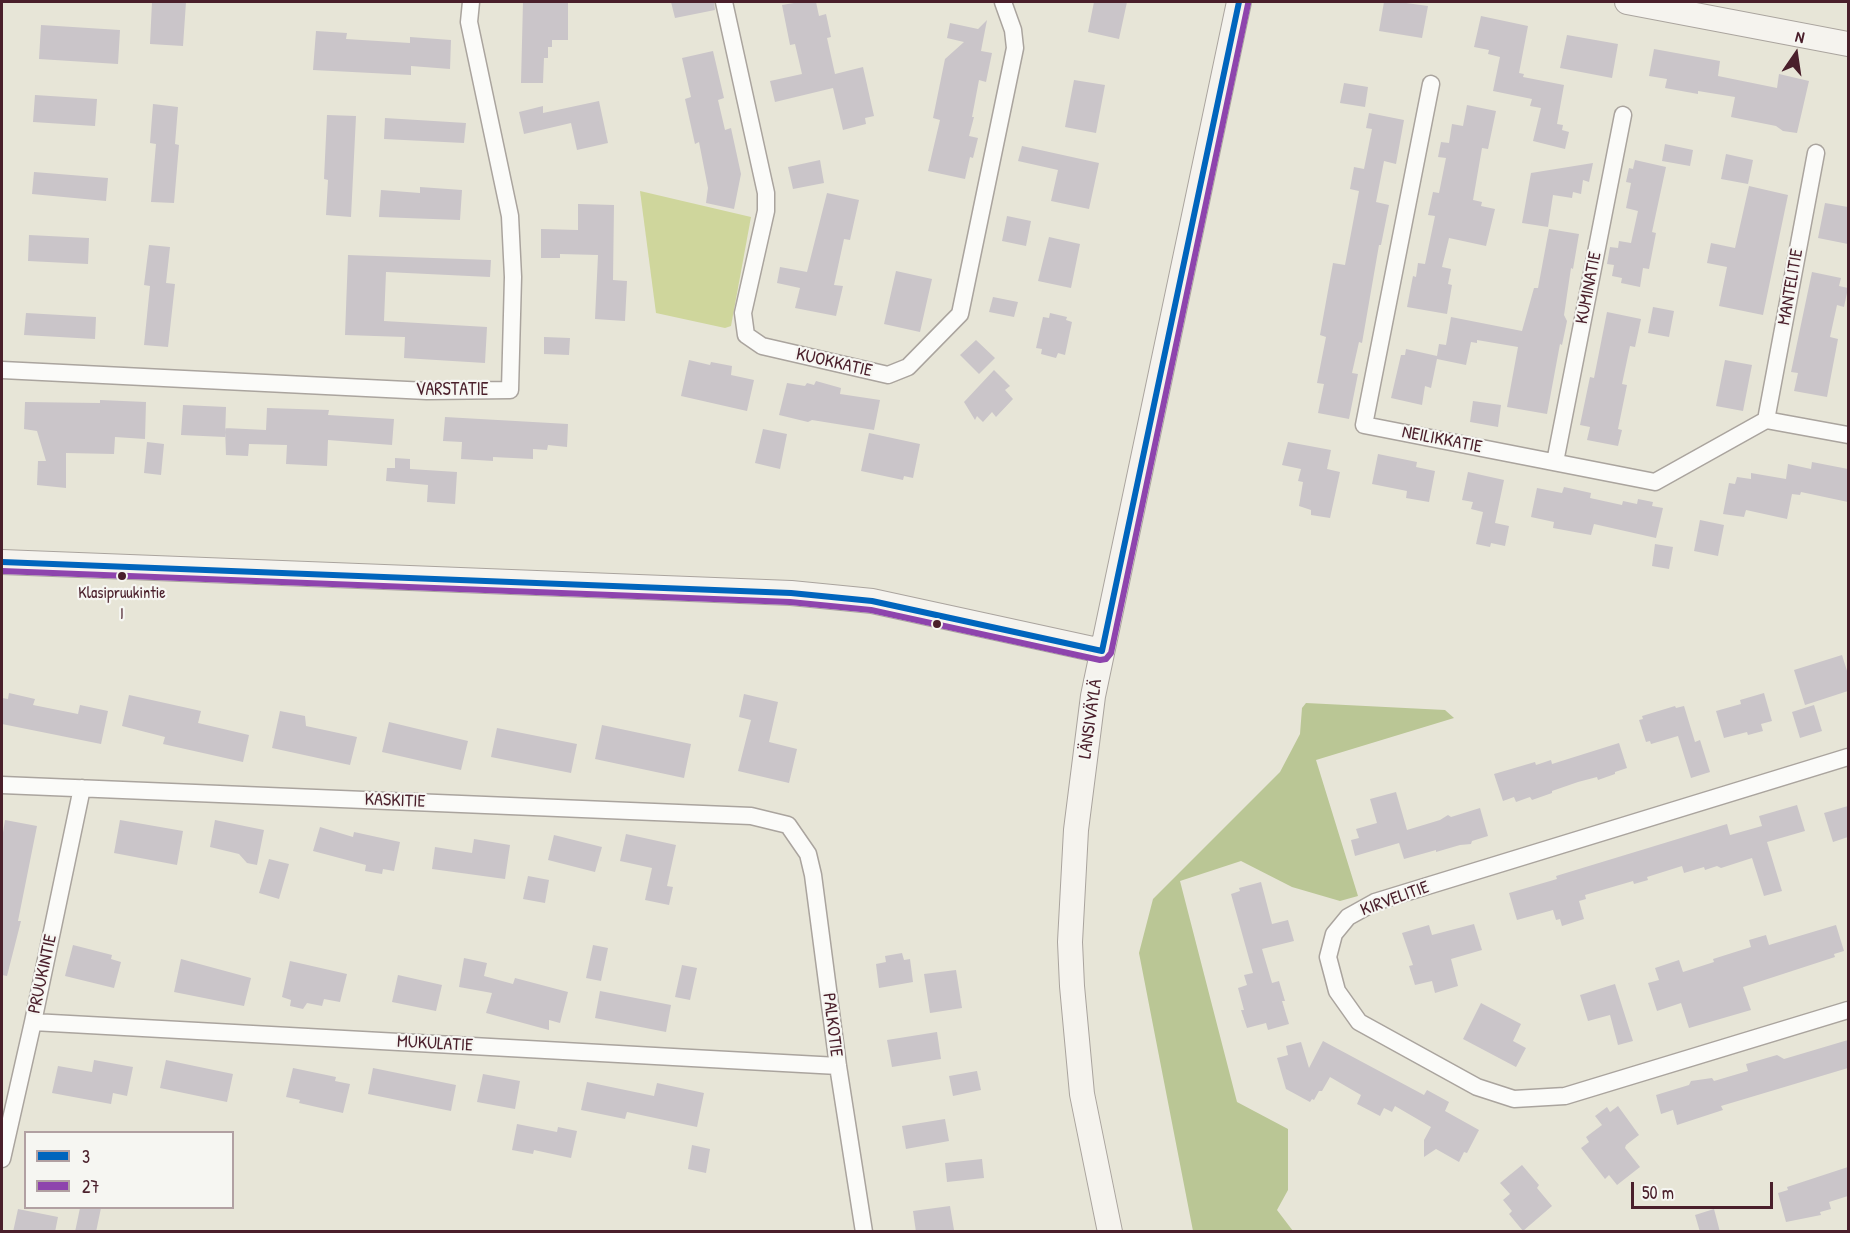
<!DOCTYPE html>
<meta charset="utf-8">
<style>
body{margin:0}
#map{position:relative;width:1850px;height:1233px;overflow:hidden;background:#e7e5d7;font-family:"Patrick Hand",sans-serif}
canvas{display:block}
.frame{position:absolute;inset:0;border:3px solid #4a1f2b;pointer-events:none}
.legend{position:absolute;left:24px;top:1131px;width:210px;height:78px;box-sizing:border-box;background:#f6f6f2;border:2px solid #b1a0a2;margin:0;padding:8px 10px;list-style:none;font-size:18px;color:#4a1f2b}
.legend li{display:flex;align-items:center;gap:12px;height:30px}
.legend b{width:30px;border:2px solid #b1a0a2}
.north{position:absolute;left:1766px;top:24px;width:60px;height:60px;-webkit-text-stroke:4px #f6f6f2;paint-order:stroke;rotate:13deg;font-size:16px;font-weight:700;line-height:24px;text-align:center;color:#4a1f2b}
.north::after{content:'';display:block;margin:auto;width:21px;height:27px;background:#4a1f2b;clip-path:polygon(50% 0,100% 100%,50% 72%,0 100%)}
.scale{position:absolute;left:1631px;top:1182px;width:142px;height:27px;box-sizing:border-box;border:3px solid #4a1f2b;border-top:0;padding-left:8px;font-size:18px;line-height:21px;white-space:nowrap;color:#4a1f2b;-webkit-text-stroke:4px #f6f6f2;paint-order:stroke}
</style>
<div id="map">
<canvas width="1850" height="1233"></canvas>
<div class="frame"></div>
<ul class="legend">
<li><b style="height:8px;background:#0065bd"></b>3</li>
<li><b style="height:8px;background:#8e44ad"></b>27</li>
</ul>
<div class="north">N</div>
<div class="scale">50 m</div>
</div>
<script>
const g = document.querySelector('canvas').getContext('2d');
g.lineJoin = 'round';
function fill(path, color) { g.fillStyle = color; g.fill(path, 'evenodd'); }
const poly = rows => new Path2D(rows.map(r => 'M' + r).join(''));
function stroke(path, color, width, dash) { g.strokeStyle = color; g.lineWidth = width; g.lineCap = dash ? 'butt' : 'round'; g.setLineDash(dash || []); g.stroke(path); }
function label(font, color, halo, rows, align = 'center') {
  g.font = font + ' "Patrick Hand",sans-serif'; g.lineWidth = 4.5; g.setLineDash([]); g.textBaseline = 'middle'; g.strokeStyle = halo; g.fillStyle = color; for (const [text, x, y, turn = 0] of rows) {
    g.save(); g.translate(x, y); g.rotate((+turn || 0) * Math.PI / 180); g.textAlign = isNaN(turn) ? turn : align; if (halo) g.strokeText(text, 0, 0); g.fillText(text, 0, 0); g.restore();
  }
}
fill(poly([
 [640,191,751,217,731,326,725,328,656,313]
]), '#cfd69c');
fill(poly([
 [1306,703,1445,710,1454,718,1316,760,1358,896,1340,901,1292,887,1241,861,1180,881,1237,1102,1288,1129,1288,1190,1277,1210,1293,1231,1193,1231,1139,953,1153,899,1280,772,1300,734,1302,708]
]), '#bac695');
fill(poly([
 [152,2,186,2,183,46,150,44],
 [523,2,568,2,568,40,552,40,552,47,548,47,548,58,544,58,543,83,521,83],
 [671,2,714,2,715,10,675,18],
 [800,2,816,2,819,16,826,14,831,37,827,38,835,74,863,67,874,116,865,118,866,124,843,130,833,88,775,102,770,81,802,74,795,44,790,45,782,5],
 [1094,2,1127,2,1119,39,1088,32],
 [1384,2,1399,2,1428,6,1422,38,1379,31],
 [1481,16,1528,26,1519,73,1524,74,1523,77,1564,85,1557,124,1563,125,1562,130,1569,132,1565,149,1533,141,1541,108,1530,106,1532,99,1493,91,1500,57,1488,54,1489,50,1474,47],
 [987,20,981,51,992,53,986,82,979,80,972,117,974,117,969,136,978,138,973,158,970,157,965,179,928,171,940,120,933,118,945,59,964,42,947,38,950,23,978,29],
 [41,25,120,30,118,64,39,59],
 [316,31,347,33,346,39,410,43,410,37,451,40,450,69,411,66,411,75,313,70],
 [1567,35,1618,44,1612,78,1560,68],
 [1654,49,1720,61,1718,76,1777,88,1779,74,1809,81,1797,133,1783,131,1776,126,1731,117,1735,97,1698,91,1698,94,1665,88,1667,79,1649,76],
 [713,51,724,98,718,100,725,130,731,128,741,174,734,209,706,203,708,188,699,142,695,144,685,99,691,97,682,58],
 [1074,80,1105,85,1096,133,1065,127],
 [1344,83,1368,87,1365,107,1340,103],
 [35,95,97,99,95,126,33,122],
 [599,101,608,143,577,150,571,123,524,134,519,112,543,106,543,113],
 [153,104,178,107,175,144,179,145,174,203,151,202,156,144,150,143],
 [1467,105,1496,111,1488,149,1482,148,1473,200,1482,202,1481,206,1495,209,1486,246,1449,238,1442,267,1451,269,1448,284,1452,285,1447,314,1407,307,1413,276,1416,277,1418,263,1425,264,1435,216,1428,215,1433,192,1439,193,1446,158,1438,157,1441,142,1449,143,1452,124,1463,126],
 [1369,113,1404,120,1396,164,1384,161,1376,202,1389,205,1381,245,1379,245,1362,343,1359,342,1352,373,1358,374,1349,419,1318,413,1324,384,1317,383,1326,337,1320,335,1333,263,1345,265,1359,191,1350,189,1354,167,1364,169,1372,129,1366,128],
 [327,115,356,116,351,217,326,215,328,180,324,179],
 [385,118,466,123,464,143,384,139],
 [1665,144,1693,150,1690,166,1662,161],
 [1022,146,1099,163,1089,209,1051,201,1058,170,1018,161],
 [1726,154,1753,160,1748,184,1721,179],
 [820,160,824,183,793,189,788,167],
 [1635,160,1666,167,1652,232,1656,233,1649,269,1643,268,1640,287,1621,283,1622,278,1612,276,1614,265,1607,264,1610,247,1618,248,1619,241,1631,243,1638,211,1626,208,1631,183,1626,182,1629,168,1633,169],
 [1593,163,1589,182,1583,180,1581,194,1573,192,1572,198,1553,195,1548,227,1522,223,1531,173],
 [34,172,108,178,106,201,32,194],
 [1749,186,1788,195,1763,315,1719,306,1727,267,1707,263,1711,243,1735,248],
 [420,187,462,190,460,220,379,217,381,190,420,193],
 [827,193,859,200,850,240,844,239,834,285,843,286,836,316,795,308,800,288,777,283,780,267,807,272],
 [1825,203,1848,207,1848,244,1818,238],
 [578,204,614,205,613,280,627,281,625,321,595,319,598,255,560,254,560,258,541,258,541,229,578,230],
 [1007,216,1031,221,1026,246,1002,241],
 [1549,229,1579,234,1573,269,1571,268,1564,315,1567,321,1562,345,1560,344,1547,414,1507,407,1518,347,1477,340,1477,343,1471,342,1466,365,1437,359,1431,388,1425,386,1422,405,1391,398,1401,355,1405,355,1406,349,1437,356,1439,344,1446,345,1451,317,1522,331,1534,288,1538,288],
 [29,235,89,238,88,264,28,261],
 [1049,237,1080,244,1071,288,1038,281],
 [149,245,170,247,166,283,175,284,168,347,144,345,150,286,144,285],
 [348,255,491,260,490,277,386,272,384,321,487,327,485,363,404,358,405,337,345,335],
 [896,271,932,279,920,332,884,324],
 [1812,272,1841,278,1839,286,1848,288,1844,307,1837,305,1830,337,1838,339,1827,397,1794,391,1798,373,1791,372],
 [993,297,1018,302,1014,317,989,312],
 [1653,307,1674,311,1669,337,1648,333],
 [1607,312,1641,319,1635,347,1630,346,1622,384,1627,385,1618,429,1622,430,1618,446,1587,440,1590,427,1580,425,1590,377,1594,378],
 [26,313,96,317,95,339,24,335],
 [1050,313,1067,317,1066,320,1072,322,1065,355,1058,353,1056,358,1041,354,1042,349,1036,348,1043,317,1049,318],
 [544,337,570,338,569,355,544,354],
 [976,340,995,358,979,374,960,355],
 [689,360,710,365,711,362,732,366,731,375,754,380,747,411,681,396],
 [1725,360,1752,365,1743,411,1716,406],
 [994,370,1010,386,1005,390,1013,399,996,417,992,412,983,422,977,416,975,420,964,402],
 [816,381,841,388,840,394,880,400,874,430,812,420,808,422,779,415,787,383,805,386,807,383,814,385],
 [100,400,146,402,145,439,115,437,114,454,66,453,66,488,37,485,38,461,46,461,37,431,24,429,25,402,100,403],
 [1473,401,1501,405,1498,427,1470,422],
 [183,405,226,407,225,437,181,435],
 [267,408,329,410,328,415,394,419,392,445,328,440,327,466,286,464,287,445,249,444,248,456,226,455,225,428,266,430],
 [445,417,568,424,567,447,548,445,547,450,533,449,533,459,493,457,493,461,461,459,462,442,443,441],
 [763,429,787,434,780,469,755,463],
 [869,433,920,444,913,478,904,476,903,480,861,471],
 [147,442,164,444,161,475,144,473],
 [1288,442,1331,450,1327,469,1340,472,1330,518,1311,515,1311,510,1299,506,1303,482,1298,481,1301,469,1282,465],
 [1378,454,1417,462,1416,467,1435,471,1429,502,1406,498,1407,491,1372,484],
 [395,458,410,459,410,469,457,472,455,504,427,502,428,485,386,481,387,468,395,468],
 [1812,462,1848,469,1848,502,1801,492,1800,495,1792,494,1787,519,1746,510,1744,517,1723,514,1729,483,1735,484,1737,477,1751,479,1751,473,1786,479,1788,464,1811,469],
 [1468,472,1504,480,1495,523,1509,526,1505,546,1491,543,1490,547,1476,544,1483,512,1471,509,1473,502,1462,500],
 [1564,487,1591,493,1590,498,1622,505,1623,501,1637,504,1638,499,1653,502,1652,506,1663,508,1656,538,1594,524,1591,535,1553,528,1554,522,1531,517,1537,488,1562,493],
 [1700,520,1724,525,1718,556,1694,551],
 [1655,544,1673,547,1669,569,1652,566],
 [1842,655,1848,674,1848,691,1805,705,1794,670],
 [9,693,35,699,33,705,78,714,80,705,108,711,101,744,2,724,2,698,8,699],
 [1764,693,1772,721,1761,724,1763,731,1748,735,1747,732,1724,738,1716,711,1741,704,1740,700],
 [744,694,778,702,769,742,797,749,789,783,738,771,751,720,739,717],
 [129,695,201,711,198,723,249,735,243,762,163,744,165,737,122,726],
 [1814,705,1822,731,1800,738,1792,712],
 [1675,706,1676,708,1684,706,1695,742,1700,740,1710,772,1691,778,1678,736,1651,744,1650,741,1646,742,1639,720,1643,719,1642,716],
 [280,711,305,716,306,726,357,737,350,765,272,748],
 [389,722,468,741,461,770,382,752],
 [602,725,691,744,684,778,595,759],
 [497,728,577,744,571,773,491,757],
 [1619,743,1627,768,1615,772,1615,774,1598,780,1597,777,1578,782,1552,791,1552,793,1532,800,1530,797,1516,802,1514,797,1503,801,1494,774,1535,762,1536,765,1551,760,1552,764],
 [1396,792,1407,830,1440,820,1448,815,1451,817,1480,808,1488,836,1472,841,1471,844,1460,845,1436,852,1436,850,1404,859,1399,843,1355,856,1351,840,1359,838,1356,829,1377,823,1370,799],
 [1797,805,1805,831,1767,842,1782,891,1764,896,1752,858,1721,868,1717,866,1705,870,1704,867,1684,873,1682,866,1647,877,1648,880,1634,884,1633,881,1585,895,1586,899,1579,901,1584,919,1562,926,1560,919,1556,920,1553,910,1517,920,1509,893,1557,879,1556,876,1727,824,1730,835,1762,826,1759,816],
 [1848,806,1848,837,1833,842,1824,813],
 [5,820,37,826,18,921,21,921,7,976,2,975,2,839],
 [120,820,183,831,177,865,114,853],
 [215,820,264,830,257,865,247,863,239,854,210,847],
 [320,827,353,837,354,832,400,842,394,871,383,869,382,874,365,871,366,865,313,851],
 [626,834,676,845,667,886,673,887,669,905,645,900,652,868,620,861],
 [554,835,602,847,595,872,548,860],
 [474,839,510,845,505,879,432,869,435,847,472,853],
 [269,859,289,864,279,899,259,893],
 [528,876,549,880,545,903,523,899],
 [1261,882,1272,924,1288,920,1294,941,1262,949,1272,983,1279,981,1285,1001,1282,1001,1289,1024,1268,1030,1266,1023,1247,1028,1241,1010,1244,1010,1238,988,1247,985,1244,975,1253,973,1231,894,1240,891,1239,888],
 [1474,924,1482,950,1451,959,1458,986,1435,993,1432,981,1415,985,1409,966,1413,965,1402,933,1429,925,1432,935],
 [1836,925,1844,951,1834,954,1835,957,1743,987,1751,1010,1689,1028,1681,1003,1657,1011,1648,983,1659,980,1655,968,1679,960,1683,972,1714,962,1713,959,1751,947,1749,940,1766,935,1769,945],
 [73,945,112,955,111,959,121,962,114,988,65,976],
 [593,945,608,948,601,981,586,978],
 [902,953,904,960,910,959,913,982,879,988,876,964,886,962,885,956],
 [464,958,487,963,484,976,513,984,515,978,568,992,560,1023,549,1020,549,1030,486,1013,492,993,459,987],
 [181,959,251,978,244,1006,174,992],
 [290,961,347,974,340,1002,324,999,322,1006,307,1003,303,1009,290,1006,291,1000,282,997],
 [682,965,697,968,690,1000,675,997],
 [956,970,962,1008,930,1013,924,974],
 [398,975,442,985,436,1011,392,1002],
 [1615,984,1633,1041,1618,1045,1610,1015,1588,1021,1580,995],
 [600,991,671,1005,666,1032,595,1018],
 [1481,1003,1521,1024,1513,1041,1526,1048,1516,1067,1463,1039],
 [937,1032,941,1059,892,1067,887,1040],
 [1848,1040,1848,1068,1721,1106,1723,1110,1677,1125,1673,1110,1661,1114,1656,1095,1689,1085,1691,1081,1712,1078,1714,1081,1748,1071,1746,1064,1777,1055,1784,1059],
 [1323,1041,1424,1095,1427,1090,1449,1102,1445,1111,1479,1130,1467,1153,1464,1152,1459,1162,1436,1149,1424,1157,1424,1140,1431,1127,1395,1106,1392,1112,1384,1108,1380,1116,1357,1104,1361,1095,1330,1077,1322,1091,1319,1091,1314,1100,1312,1099,1310,1102,1286,1089,1277,1058,1288,1055,1286,1046,1301,1042,1309,1068],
 [94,1060,133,1067,127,1096,113,1093,111,1104,52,1093,58,1066,92,1072],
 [166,1060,233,1074,227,1102,160,1088],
 [293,1068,336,1077,335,1081,350,1084,343,1113,299,1103,300,1100,286,1097],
 [373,1068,456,1085,451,1111,368,1094],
 [977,1071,981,1090,953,1096,949,1076],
 [483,1074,520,1081,515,1109,477,1102],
 [587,1082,654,1096,657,1083,704,1093,697,1127,627,1112,625,1119,581,1110],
 [1618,1106,1639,1135,1626,1145,1625,1148,1640,1167,1617,1185,1609,1175,1605,1179,1581,1148,1589,1142,1586,1137,1602,1125,1595,1116,1607,1107,1610,1112],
 [945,1119,949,1141,906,1149,902,1126],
 [517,1124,557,1132,558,1127,577,1131,571,1158,534,1150,533,1154,512,1150],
 [692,1145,710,1149,706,1173,688,1169],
 [982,1159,984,1178,947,1182,945,1163],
 [1522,1165,1539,1185,1537,1188,1552,1206,1523,1231,1509,1214,1512,1211,1503,1200,1510,1194,1500,1183],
 [1848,1167,1848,1196,1829,1202,1831,1209,1820,1212,1821,1215,1786,1222,1778,1193,1788,1190,1787,1187],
 [950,1206,954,1230,916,1232,913,1211],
 [80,1208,101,1208,96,1232,75,1232],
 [18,1209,58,1217,55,1232,13,1232],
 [1714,1209,1720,1232,1700,1232,1695,1215]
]), '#cac5c9');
const street = poly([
 [724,2,766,193,766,211,743,313,746,335,762,346,888,375,908,367,960,314,1015,48,1013,30,1003,2],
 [1431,84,1364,425,1655,482,1766,420,1848,435],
 [2,370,427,391,510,390,513,277,510,216,469,22,471,2],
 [1766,420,1816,153],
 [1555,462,1623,115],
 [1848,757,1375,902,1348,917,1334,934,1328,957,1337,991,1359,1022,1477,1087,1514,1099,1565,1096,1848,1010],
 [2,785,751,816,788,825,808,854,813,875,838,1066,864,1232],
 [33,1022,838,1066],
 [2,1159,33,1022,82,788]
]);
const secondary = poly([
 [1627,2,1848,44],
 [2,562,791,593,872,601,1102,651],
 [1110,1232,1082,1094,1072,986,1070,942,1076,830,1093,696,1239,2]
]);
stroke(street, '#aaa49e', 19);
stroke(secondary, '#aaa49e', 26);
stroke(street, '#fbfbf9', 16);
stroke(secondary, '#f5f3ee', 24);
stroke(poly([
 [2,562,791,593,872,601,1102,651,1239,2]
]), '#0065bd', 6);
stroke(poly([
 [2,571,790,602,871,610,1100,660,1106,659,1111,653,1248,4]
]), '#8e44ad', 6);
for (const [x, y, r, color] of [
 [122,576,5,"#4a1f2b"],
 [937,624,5,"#4a1f2b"]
]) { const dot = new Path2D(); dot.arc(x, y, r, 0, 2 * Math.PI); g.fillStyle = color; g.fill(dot); stroke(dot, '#f6f6f2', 2); }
label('16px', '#4a1f2b', '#f6f6f2', [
 ["Klasipruukintie",122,594],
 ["I",122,615]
]);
label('18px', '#4a1f2b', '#f6f6f2', [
 ["MANTELITIE",1791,287,-80],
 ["KUMINATIE",1589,288,-79],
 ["KUOKKATIE",834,363,13],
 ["VARSTATIE",452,390],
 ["NEILIKKATIE",1442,440,11],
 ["LÄNSIVÄYLÄ",1091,719,-82],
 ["KASKITIE",395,801,2],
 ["KIRVELITIE",1395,899,-20],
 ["PRUUKINTIE",43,974,-78],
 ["PALKOTIE",832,1025,83],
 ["MUKULATIE",435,1044,3]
]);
</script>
